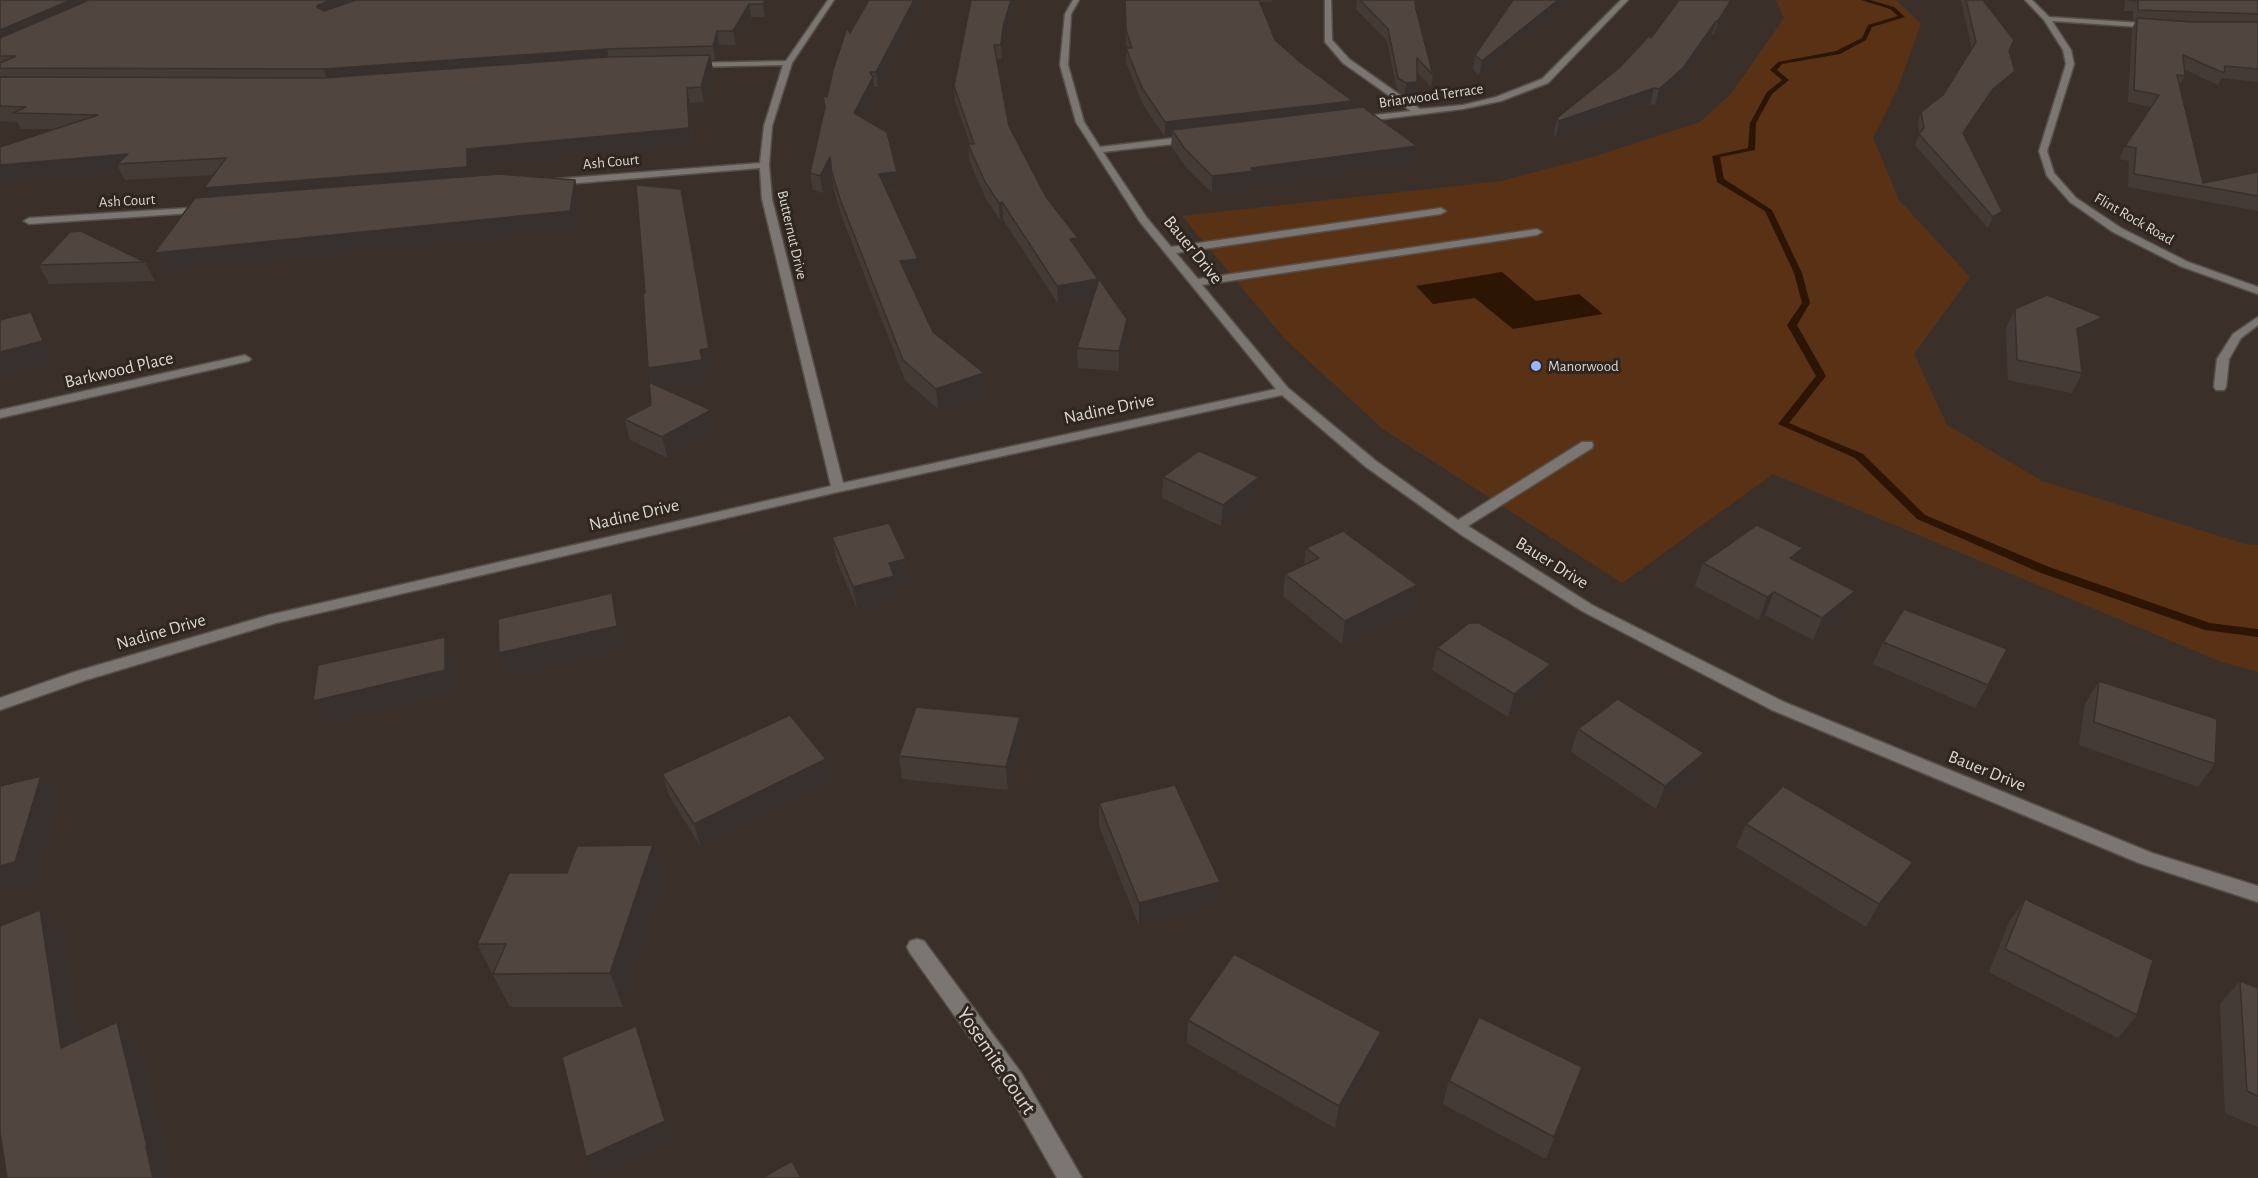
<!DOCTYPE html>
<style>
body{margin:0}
canvas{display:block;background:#3a3029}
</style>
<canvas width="2258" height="1178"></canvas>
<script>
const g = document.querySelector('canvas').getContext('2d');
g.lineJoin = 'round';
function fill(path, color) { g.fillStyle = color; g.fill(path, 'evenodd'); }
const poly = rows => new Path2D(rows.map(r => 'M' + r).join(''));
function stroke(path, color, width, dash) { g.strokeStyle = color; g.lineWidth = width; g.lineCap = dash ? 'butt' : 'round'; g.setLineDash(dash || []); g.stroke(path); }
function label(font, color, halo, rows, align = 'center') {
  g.font = font + ' "Alegreya Sans",sans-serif'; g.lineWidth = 6; g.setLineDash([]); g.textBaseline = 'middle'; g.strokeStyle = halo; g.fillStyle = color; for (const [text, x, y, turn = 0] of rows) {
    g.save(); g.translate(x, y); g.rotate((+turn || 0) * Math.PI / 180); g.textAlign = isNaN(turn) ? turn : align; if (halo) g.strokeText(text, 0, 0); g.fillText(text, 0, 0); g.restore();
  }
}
fill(poly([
 [1776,0,1896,0,1921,24,1898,87,1873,138,1899,200,1970,277,1914,354,1947,425,2042,481,2245,544,2258,545,2258,672,2219,661,1773,474,1622,583,1383,429,1285,339,1182,216,1501,181,1596,156,1700,122,1731,94,1784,18]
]), '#593216');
fill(poly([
 [1502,272,1536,301,1579,294,1603,314,1513,329,1475,298,1433,304,1416,286]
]), '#2d1504');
fill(poly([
 [1861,0,1870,0,1894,7,1905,17,1872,27,1866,40,1840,54,1782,64,1777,70,1789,80,1772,94,1756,123,1755,150,1720,157,1724,179,1772,210,1802,273,1810,303,1797,325,1826,376,1789,423,1863,454,1925,515,2049,567,2210,623,2258,629,2258,637,2205,630,2041,573,1917,519,1855,458,1778,424,1816,376,1787,325,1802,303,1794,273,1765,211,1717,182,1712,156,1748,148,1750,123,1767,92,1782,80,1770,70,1778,62,1836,51,1862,38,1868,25,1898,16,1890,9,1861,0]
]), '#2d1504');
const minor = poly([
 [828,0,834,0,792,63,772,126,769,165,772,199,843,483,1276,389,1140,222,1076,122,1060,65,1065,14,1073,0,1079,0,1071,14,1068,65,1084,122,1100,147,1192,136,1196,139,1192,142,1103,152,1147,218,1171,247,1441,208,1446,211,1441,214,1176,253,1198,279,1537,229,1542,232,1537,235,1202,285,1288,388,1376,461,1458,520,1582,442,1592,442,1593,445,1592,448,1468,526,1592,605,1784,702,2152,853,2258,886,2258,902,2139,863,1772,710,1582,611,1463,536,1366,467,1282,395,838,492,276,623,86,680,0,710,0,698,74,672,269,615,831,486,762,199,760,168,555,185,550,182,555,179,760,163,764,126,783,65,692,67,688,65,692,63,786,61,828,0],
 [1325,0,1331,0,1332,40,1349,59,1420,109,1463,105,1496,97,1542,79,1621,0,1628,0,1548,83,1501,101,1463,109,1359,122,1356,121,1356,117,1411,111,1343,63,1325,42,1325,0],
 [2025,0,2032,0,2049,17,2158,24,2155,28,2052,21,2071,50,2074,64,2047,151,2054,173,2076,198,2121,228,2188,262,2258,287,2258,294,2180,266,2113,232,2070,202,2047,176,2039,151,2066,64,2063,50,2044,20,2025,0],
 [205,207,208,208,208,212,29,224,24,221,29,218,205,207],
 [2258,317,2258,325,2241,338,2229,359,2226,387,2224,390,2216,390,2214,387,2217,359,2233,334,2258,317],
 [245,355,251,359,249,361,0,418,0,410,245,355],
 [917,939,924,941,1022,1074,1082,1178,1057,1178,1006,1088,910,953,907,947,910,941,917,939]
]);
stroke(minor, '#574e47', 3);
fill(minor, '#7b7672');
fill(poly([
 [0,0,348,0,349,2,356,0,777,0,765,17,751,17,736,45,719,45,715,60,711,60,713,69,704,102,690,103,692,144,472,165,472,176,575,180,579,197,575,229,163,271,208,197,213,175,125,180,120,171,0,182,0,147,53,129,21,129,17,122,0,121],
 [869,0,921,0,878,87,874,87,875,92,862,118,897,172,899,190,887,191,918,259,920,278,909,279,933,332,984,373,985,393,938,409,905,380,842,217,834,190,832,175,823,193,813,190,810,173,827,97,850,33],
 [971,0,1015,0,1004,40,1002,59,997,59,1009,126,1046,197,1127,338,1119,371,1078,368,1077,348,1093,298,1058,304,1003,219,1000,220,986,199,969,160,968,144,970,144,955,101,954,86],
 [1125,0,1272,0,1271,2,1260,2,1275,40,1352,109,1415,163,1253,185,1253,188,1212,193,1185,166,1171,146,1172,136,1165,137,1142,103,1126,62,1126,48,1127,48,1126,44],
 [1357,0,1415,0,1416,9,1433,75,1431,87,1417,72,1417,82,1415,95,1404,96,1397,90,1387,41,1356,9],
 [1679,0,1735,0,1714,35,1712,35,1679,83,1655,105,1650,104,1556,137,1554,134,1557,118,1619,68,1651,38],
 [1961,0,1983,0,2009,52,2015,71,2011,81,1989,98,1964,135,1997,223,1988,228,1915,145,1919,134,1918,122,1921,112,1943,95,1972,49],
 [2125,0,2258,0,2258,82,2221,78,2218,85,2184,69,2185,76,2179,86,2203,183,2258,172,2258,211,2128,187,2129,161,2119,159,2125,146,2151,107,2128,102,2132,29,2136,20,2133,20,2133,11,2124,11],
 [1566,4,1479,76,1473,69,1475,55],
 [685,206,713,368,705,370,707,380,661,387,711,410,716,431,668,458,630,440,624,419,651,405,652,383,648,368,645,293],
 [145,262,155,281,49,284,39,265],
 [2015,309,2093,336,2079,343,2082,373,2072,393,2008,380,2006,328],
 [1163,477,1258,498,1221,526,1162,498],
 [832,537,909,581,896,584,898,599,857,609,836,559],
 [1306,548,1417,585,1414,607,1342,644,1283,596,1285,574,1304,565],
 [1803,548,1797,562,1845,614,1813,640,1765,615,1759,620,1695,586,1703,563],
 [1883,642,1988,685,1975,708,1873,664],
 [1437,648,1551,664,1544,687,1508,717,1432,670],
 [2099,681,2215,764,2198,787,2079,745,2085,704],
 [1020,717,1022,739,1008,790,902,779,899,756],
 [1578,729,1704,753,1695,776,1656,809,1571,752],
 [662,774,830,782,701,847,670,797],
 [1099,803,1220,882,1218,905,1139,926,1099,826],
 [1746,824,1913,862,1900,885,1866,927,1736,847],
 [653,845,665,879,623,1007,510,1007,477,944,567,873],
 [2025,899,2137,1015,2118,1038,1989,972,2009,922],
 [2240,981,2258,988,2258,1127,2225,1113,2220,1004],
 [1188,1020,1381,1032,1376,1055,1335,1128,1187,1043],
 [1582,1067,1546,1159,1443,1104,1449,1081]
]), '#453b36');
fill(poly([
 [71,0,108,0,0,47,0,30],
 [296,0,348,0,351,8,322,21],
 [766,0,777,0,765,17,763,4],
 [914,0,921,0,878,87,876,72],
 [1011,0,1015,0,1004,40,1002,59,1001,45,1003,27],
 [1558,0,1569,0,1566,4,1479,76,1482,61],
 [1731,0,1735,0,1714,35,1718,21],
 [749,4,751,17,736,45,733,31],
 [1716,21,1712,35,1679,83,1655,105,1659,89],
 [717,31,719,45,715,60,713,46],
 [607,49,610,63,329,84,323,69],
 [710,55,713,69,704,102,701,87],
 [2015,71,2011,81,1989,98,1959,143,1963,133,1993,89],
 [873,77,875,92,856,129,854,113],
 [1417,82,1415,95,1404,96,1406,83],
 [687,88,690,103,692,144,472,165,472,184,212,204,204,188,467,149],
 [1654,88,1650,104,1556,137,1559,121],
 [1353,101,1351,116,1172,130,1172,136,1165,137,1165,122],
 [1417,146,1415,163,1253,185,1253,188,1212,193,1212,176,1251,168],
 [128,154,117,164,120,171,0,182,0,165],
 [830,157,833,174,823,193,820,176],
 [897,172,899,190,881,191,879,174],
 [575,180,579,197,575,229,163,271,154,253],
 [681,189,713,368,705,370,707,380,654,388,648,368,700,350],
 [1002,202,1003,219,1000,220,999,203],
 [2002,211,1997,223,1988,228,1993,217],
 [1078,238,1078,255,1070,239],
 [918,259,920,278,903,280,900,261],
 [1098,279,1099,297,1058,304,1057,286],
 [31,312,42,332,55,361,0,375,0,352],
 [2103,317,2093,336,2067,348,2077,329],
 [1127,319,1127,338,1119,371,1119,351],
 [984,373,985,393,938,409,936,389],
 [711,410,716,431,668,458,662,437],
 [1259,477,1258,498,1221,526,1223,505],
 [1803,548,1794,570,1790,558],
 [906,559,909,581,896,584,898,599,857,609,853,587,889,563],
 [1417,585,1414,607,1342,644,1345,621],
 [1855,591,1845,614,1813,640,1822,618],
 [1774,592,1765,615,1759,620,1767,597],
 [612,593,619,616,624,648,508,676,499,653],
 [445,637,455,659,455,693,325,723,313,701],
 [1551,664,1544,687,1508,717,1514,694],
 [1020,717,1022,739,1008,790,1006,767],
 [1704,753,1695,776,1656,809,1665,786],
 [826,759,830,782,701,847,694,824],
 [41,776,59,799,34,885,0,894,0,866],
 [653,845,665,879,623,1007,610,973],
 [1913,862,1900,885,1866,927,1879,904],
 [1220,882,1218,905,1139,926,1139,903],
 [40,910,63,937,86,1075,61,1048],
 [117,1022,140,1048,171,1171,169,1172,171,1178,153,1178],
 [636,1026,646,1049,674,1143,597,1178,586,1157],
 [1381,1032,1376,1055,1335,1128,1339,1106]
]), '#38302c');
const building = poly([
 [0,0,71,0,0,30,0,0],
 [89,0,332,0,318,5,317,7,324,11,356,0,766,0,763,4,749,4,733,31,717,31,713,46,607,49,323,69,0,68,0,63,16,56,0,56,0,38,89,0],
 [869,0,914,0,876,72,870,72,873,77,854,113,887,132,897,172,879,174,918,259,900,261,933,332,984,373,936,389,903,360,840,199,832,173,830,157,820,176,810,173,825,107,823,95,827,97,833,70,847,28,850,33,869,0],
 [971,0,1011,0,1003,27,1001,45,994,45,1009,126,1046,197,1078,238,1070,239,1098,279,1057,286,1002,202,999,203,985,182,968,144,974,144,954,86,971,0],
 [1125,0,1259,0,1275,40,1300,62,1353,101,1165,122,1142,88,1126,48,1132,48,1126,30,1125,0],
 [1360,0,1415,0,1416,9,1433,75,1417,58,1417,82,1406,83,1398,78,1388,29,1360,0],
 [1513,0,1558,0,1482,61,1475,55,1513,0],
 [1679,0,1731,0,1718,21,1716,21,1683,68,1659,89,1654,88,1559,121,1557,118,1619,68,1649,36,1651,38,1679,0],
 [1966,0,1983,0,2014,40,2009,51,2015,71,1993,89,1963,133,2002,211,1993,217,1919,134,1924,128,1921,112,1943,95,1976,42,1966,0],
 [2128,0,2258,0,2258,14,2138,10,2138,1,2128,0],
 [2137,18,2192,22,2258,22,2258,69,2225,66,2224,73,2183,55,2185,76,2177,75,2203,183,2258,172,2258,196,2134,174,2136,148,2125,146,2159,95,2134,90,2137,18],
 [710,55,701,87,687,88,689,128,467,149,467,167,204,188,226,158,117,164,128,154,0,165,0,147,98,115,13,113,26,107,0,106,0,77,324,78,607,57,710,55],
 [1363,107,1417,146,1251,168,1254,171,1212,176,1185,149,1172,130,1363,107],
 [499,174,575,180,570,211,154,253,195,198,499,174],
 [636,185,681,189,709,348,700,350,702,360,648,368,643,293,645,293,636,185],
 [81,231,145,262,39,265,70,232,81,231],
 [1099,279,1127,319,1119,351,1077,348,1099,279],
 [2047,295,2103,317,2077,329,2082,373,2017,360,2015,309,2047,295],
 [31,312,43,341,0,352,0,320,31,312],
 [649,382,711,410,662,437,624,419,651,405,649,382],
 [1199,451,1259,477,1223,505,1163,477,1199,451],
 [889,523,906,559,889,563,894,576,853,587,832,537,889,523],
 [1757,525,1803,548,1790,558,1855,591,1822,618,1774,592,1767,597,1703,563,1757,525],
 [1343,531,1417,585,1345,621,1285,574,1319,558,1306,548,1343,531],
 [612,593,617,626,499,653,498,619,612,593],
 [1904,609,2007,649,1988,685,1883,642,1904,609],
 [1469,623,1479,623,1551,664,1514,694,1437,648,1469,623],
 [445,637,445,670,313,701,318,665,445,637],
 [2099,681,2217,719,2215,764,2094,722,2099,681],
 [1618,699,1704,753,1665,786,1578,729,1618,699],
 [916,707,1020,717,1006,767,899,756,916,707],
 [790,715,826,759,694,824,662,774,790,715],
 [41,776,15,862,0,866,0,786,41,776],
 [1175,785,1220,882,1139,903,1099,803,1175,785],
 [1783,786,1913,862,1879,904,1746,824,1783,786],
 [653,845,610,973,493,974,506,944,477,944,509,873,567,873,577,846,653,845],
 [2025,899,2153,960,2137,1015,2005,949,2025,899],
 [40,910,61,1048,117,1022,147,1146,146,1146,153,1178,7,1178,0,1133,0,926,40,910],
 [1234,954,1381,1032,1339,1106,1188,1020,1234,954],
 [2240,981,2258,988,2258,1096,2247,1091,2240,981],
 [1479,1017,1582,1067,1554,1137,1449,1081,1479,1017],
 [636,1026,665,1121,586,1157,562,1057,636,1026],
 [792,1161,801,1178,762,1178,792,1161]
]);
fill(building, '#50453f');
stroke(building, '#38302c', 1.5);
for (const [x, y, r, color] of [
 [1536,366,6,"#95b6fd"]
]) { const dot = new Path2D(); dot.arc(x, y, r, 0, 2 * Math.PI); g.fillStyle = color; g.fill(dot); stroke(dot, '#2f2620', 2); }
label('15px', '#dbd4d0', '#2f2620', [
 ["Briarwood Terrace",1431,96,-8],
 ["Ash Court",611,162,-5],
 ["Ash Court",127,201,-3],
 ["Flint Rock Road",2134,219,30],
 ["Butternut Drive",792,235,77]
]);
label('15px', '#dbd4d0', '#2f2620', [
 ["Manorwood",1548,366]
], 'left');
label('18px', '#dbd4d0', '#2f2620', [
 ["Bauer Drive",1193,250,51],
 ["Barkwood Place",119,370,-13],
 ["Nadine Drive",1109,409,-12],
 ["Nadine Drive",634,515,-13],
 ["Bauer Drive",1552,563,32],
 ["Nadine Drive",161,632,-16],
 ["Bauer Drive",1987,771,22]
]);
label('21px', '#dbd4d0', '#2f2620', [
 ["Yosemite Court",996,1061,56]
]);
</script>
